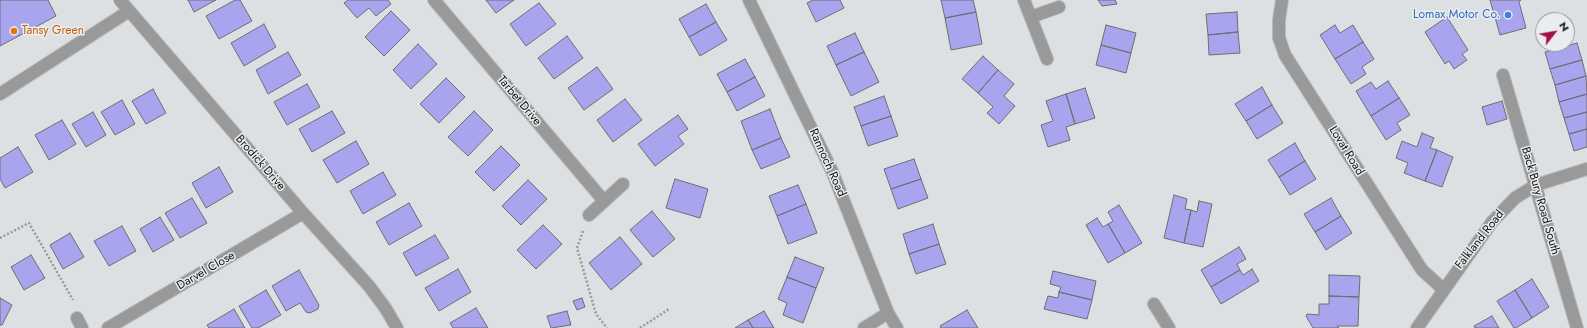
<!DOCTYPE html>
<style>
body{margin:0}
#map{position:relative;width:1587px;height:328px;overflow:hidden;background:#dde0e2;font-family:Jost,sans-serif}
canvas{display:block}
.north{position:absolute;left:1535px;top:12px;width:40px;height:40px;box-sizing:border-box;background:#eaedef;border:1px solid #939597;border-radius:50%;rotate:59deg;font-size:11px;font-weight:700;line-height:16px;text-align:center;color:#111213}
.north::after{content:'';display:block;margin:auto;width:14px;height:18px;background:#a50e47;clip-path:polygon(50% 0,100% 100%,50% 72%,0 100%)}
</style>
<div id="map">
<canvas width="1587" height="328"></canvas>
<div class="north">N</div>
</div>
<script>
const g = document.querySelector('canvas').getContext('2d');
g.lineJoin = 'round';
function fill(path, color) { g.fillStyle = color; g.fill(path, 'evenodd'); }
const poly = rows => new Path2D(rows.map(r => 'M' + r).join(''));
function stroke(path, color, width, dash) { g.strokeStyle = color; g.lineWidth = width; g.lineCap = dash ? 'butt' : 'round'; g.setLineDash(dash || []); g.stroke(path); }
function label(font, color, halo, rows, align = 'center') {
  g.font = font + ' Jost,sans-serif'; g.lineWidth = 3; g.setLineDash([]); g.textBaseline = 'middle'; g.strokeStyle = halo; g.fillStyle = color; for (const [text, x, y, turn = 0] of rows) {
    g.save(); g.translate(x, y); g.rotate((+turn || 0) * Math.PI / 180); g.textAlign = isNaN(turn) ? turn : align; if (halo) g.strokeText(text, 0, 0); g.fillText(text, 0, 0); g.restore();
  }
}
const building = poly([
 [0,0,48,0,56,16,0,46,0,0],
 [188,0,216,0,194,12,188,0],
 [235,0,240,0,252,21,219,39,206,16,235,0],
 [348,0,388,0,391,4,376,16,369,8,357,18,344,3,348,0],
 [486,0,514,0,496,13,486,0],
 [813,0,840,0,844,8,816,22,807,3,813,0],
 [941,0,973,0,976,12,945,18,941,0],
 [1098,0,1115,0,1117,4,1102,6,1098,0],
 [1490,0,1521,0,1519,2,1526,28,1500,35,1490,0],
 [539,3,556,24,526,46,510,24,539,3],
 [706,4,716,22,689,37,679,19,706,4],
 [391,11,410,30,384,56,365,37,391,11],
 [976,12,982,44,951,50,945,18,976,12],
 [1237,12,1238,32,1208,35,1206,14,1237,12],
 [1447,17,1468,50,1462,54,1467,60,1454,69,1449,61,1445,64,1425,32,1447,17],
 [716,22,727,40,700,56,689,37,716,22],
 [264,24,276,47,244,66,231,43,264,24],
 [1106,25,1136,33,1131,53,1101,45,1106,25],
 [1335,25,1340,33,1353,25,1363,42,1335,59,1320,35,1335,25],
 [1238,32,1240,53,1209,55,1208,35,1238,32],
 [855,33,864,52,836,65,827,46,855,33],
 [567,36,583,58,554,79,538,58,567,36],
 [1363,42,1374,59,1362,67,1366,74,1351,84,1335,59,1363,42],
 [1577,43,1582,60,1550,69,1545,52,1577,43],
 [418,44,437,64,411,89,393,70,418,44],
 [1101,45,1131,53,1126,73,1096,65,1101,45],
 [288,52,301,75,268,94,256,70,288,52],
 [864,52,879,82,851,96,836,65,864,52],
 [983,56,998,70,978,93,962,79,983,56],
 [745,59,755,77,727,92,717,74,745,59],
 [1582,60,1586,76,1555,85,1550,69,1582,60],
 [597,67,613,89,584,110,568,88,597,67],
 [998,70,1014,84,1004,96,1015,106,999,124,987,113,993,107,978,93,998,70],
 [1586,76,1587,94,1559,102,1555,85,1586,76],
 [755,77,765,96,737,111,727,92,755,77],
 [446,78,465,97,439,123,420,104,446,78],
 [1388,81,1399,98,1371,116,1356,91,1371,82,1376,89,1388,81],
 [307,84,320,107,287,125,274,102,307,84],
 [1262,87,1272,105,1246,121,1235,104,1262,87],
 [1085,88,1095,118,1075,124,1066,94,1085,88],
 [153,89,166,113,146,124,132,101,153,89],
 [1066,94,1075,124,1066,127,1070,140,1048,147,1041,125,1053,121,1046,101,1066,94],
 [1587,94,1587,112,1564,118,1559,102,1587,94],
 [884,96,891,116,861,126,854,107,884,96],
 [1399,98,1410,115,1397,123,1401,130,1386,140,1371,116,1399,98],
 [625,99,642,120,613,142,597,120,625,99],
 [122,100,135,124,115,135,101,112,122,100],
 [1502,101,1507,119,1487,125,1482,107,1502,101],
 [1272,105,1283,123,1257,139,1246,121,1272,105],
 [770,109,781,138,752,150,741,121,770,109],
 [332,111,345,133,312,152,299,129,332,111],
 [474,111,493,130,468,156,448,137,474,111],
 [93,112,106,135,86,147,72,124,93,112],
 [1587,112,1587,129,1569,134,1564,118,1587,112],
 [678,115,688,129,678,136,684,144,655,166,638,144,678,115],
 [891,116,898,136,868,146,861,126,891,116],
 [62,120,76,144,49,160,35,135,62,120],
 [1587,129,1587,147,1574,151,1569,134,1587,129],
 [1422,133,1434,138,1430,148,1437,150,1425,181,1404,173,1408,163,1396,158,1402,141,1417,147,1422,133],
 [781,138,790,157,761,169,752,150,781,138],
 [356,141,369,164,337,183,323,160,356,141],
 [1295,143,1305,161,1279,177,1268,160,1295,143],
 [501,146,520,165,494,191,475,172,501,146],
 [18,147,33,172,5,188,0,179,0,158,18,147],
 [1437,150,1453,157,1442,187,1425,181,1437,150],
 [914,159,921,179,891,189,884,169,914,159],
 [1305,161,1316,179,1290,195,1279,177,1305,161],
 [219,167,233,192,206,208,192,183,219,167],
 [383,172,396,195,363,214,350,191,383,172],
 [675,179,708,189,700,218,666,208,675,179],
 [921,179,928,198,898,209,891,189,921,179],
 [528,180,547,199,521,225,502,206,528,180],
 [798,185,806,204,777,216,769,196,798,185],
 [1174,195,1187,199,1185,209,1191,210,1184,243,1164,238,1174,195],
 [192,198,207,223,180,238,165,213,192,198],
 [1331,198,1341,216,1315,232,1304,214,1331,198],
 [1199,201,1212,204,1203,247,1184,243,1191,210,1197,212,1199,201],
 [409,203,422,226,389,245,376,222,409,203],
 [806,204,817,233,788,244,777,216,806,204],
 [1119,205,1142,243,1125,253,1108,224,1113,221,1108,212,1119,205],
 [652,211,675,239,653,257,630,230,652,211],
 [1341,216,1352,233,1326,250,1315,232,1341,216],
 [160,217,174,240,153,252,140,229,160,217],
 [1097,218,1103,227,1108,224,1125,253,1108,263,1086,225,1097,218],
 [933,224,939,244,909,254,903,234,933,224],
 [543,225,562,244,536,269,517,250,543,225],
 [122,226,136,251,109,266,94,241,122,226],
 [70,233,84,257,63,269,50,245,70,233],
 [435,235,449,258,416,276,403,253,435,235],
 [620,237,642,264,611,290,589,263,620,237],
 [939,244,946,264,916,274,909,254,939,244],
 [1239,247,1246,259,1237,264,1240,270,1211,287,1201,270,1239,247],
 [31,255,45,278,24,290,11,267,31,255],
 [795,257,824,268,816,288,787,277,795,257],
 [458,269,471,292,439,311,425,288,458,269],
 [1252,269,1259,281,1221,304,1211,287,1240,270,1243,275,1252,269],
 [299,270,319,305,318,309,310,313,306,312,300,303,286,311,272,286,299,270],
 [1053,271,1096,281,1092,300,1059,292,1061,287,1050,284,1053,271],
 [1329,275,1360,276,1359,297,1329,296,1329,275],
 [787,277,816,288,803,323,783,315,787,303,778,299,787,277],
 [1532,279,1549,307,1532,318,1515,290,1532,279],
 [266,290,281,315,258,328,252,328,239,306,266,290],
 [1515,290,1532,318,1516,328,1514,328,1497,301,1515,290],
 [1059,292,1092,300,1087,319,1044,309,1048,296,1058,298,1059,292],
 [1329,296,1359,297,1358,326,1337,326,1339,328,1313,328,1306,316,1307,314,1319,315,1319,304,1329,304,1329,296],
 [0,298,12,305,2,325,0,325,0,298],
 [582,298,585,307,577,310,573,301,582,298],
 [476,308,488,328,453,328,450,323,476,308],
 [234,309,245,328,209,328,207,325,234,309],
 [967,310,978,328,941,328,940,326,967,310],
 [567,311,571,325,551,328,547,316,567,311],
 [764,311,774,328,753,328,748,320,764,311],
 [1492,316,1499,328,1475,328,1474,326,1492,316],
 [748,320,753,328,735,328,748,320]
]);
fill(building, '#a8a4ee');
stroke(building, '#6e6e70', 1);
const service = poly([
 [1503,75,1577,328]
]);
const minor = poly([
 [120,0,303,213,369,286,386,309,397,328],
 [434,0,604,201],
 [749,0,832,171,888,313,897,328],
 [1024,0,1047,59],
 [1282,0,1279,20,1279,38,1285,55,1422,270,1443,289],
 [1031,17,1059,7],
 [0,94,129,11],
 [589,215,623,184],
 [1154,304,1169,328],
 [77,318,82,328],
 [108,328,303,213],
 [864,328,888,313],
 [1417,328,1492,222,1515,198,1536,185,1587,169]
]);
stroke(service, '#b8bbbd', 14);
stroke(minor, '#b8bbbd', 14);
stroke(poly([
 [583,231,577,248,596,314,607,328],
 [0,238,29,223,73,300],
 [640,328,669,309]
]), '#97999b', 2.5, [2, 2]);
stroke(service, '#9a9999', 12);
stroke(minor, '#9a9999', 12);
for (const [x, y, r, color] of [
 [1508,15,4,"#3f7fe0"],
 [14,31,4,"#e8710a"]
]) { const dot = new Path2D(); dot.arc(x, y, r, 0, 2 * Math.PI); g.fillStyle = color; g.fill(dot); stroke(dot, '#eaedef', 1.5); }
label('12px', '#366cbe', '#eaedef', [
 ["Lomax Motor Co.",1500,15]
], 'right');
label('12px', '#c56008', '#eaedef', [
 ["Tansy Green",22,31]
], 'left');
label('12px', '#111213', '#eaedef', [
 ["Tarbet Drive",519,101,50],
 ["Lovat Road",1346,151,58],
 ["Brodick Drive",260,163,49],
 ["Rannoch Road",827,163,66],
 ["Back Bury Road South",1540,201,74],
 ["Falkland Road",1480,240,-52],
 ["Darvel Close",206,271,-30]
]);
</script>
